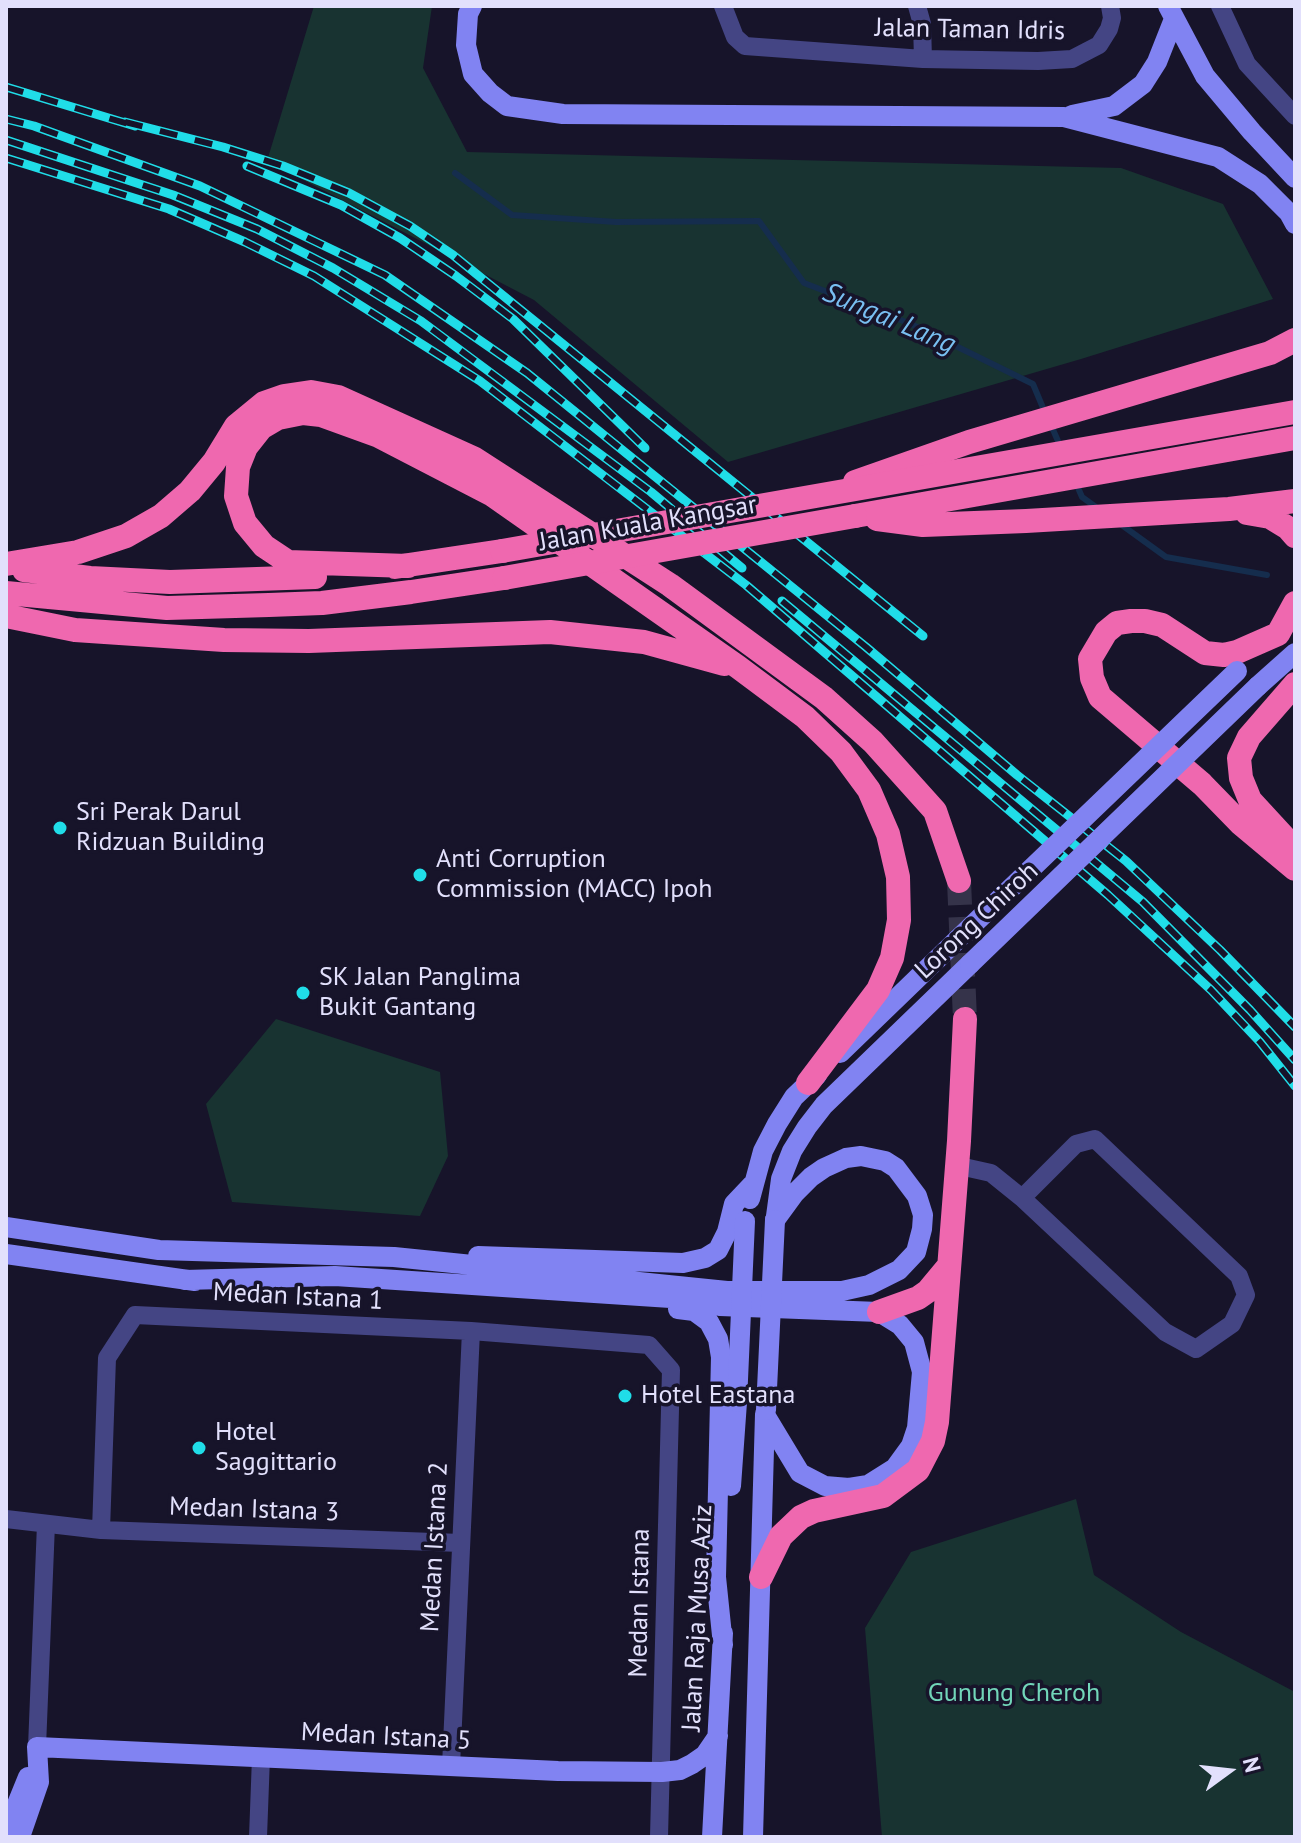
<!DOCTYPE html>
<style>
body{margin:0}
#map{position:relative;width:1301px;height:1843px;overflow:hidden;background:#17142a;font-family:"PT Sans",sans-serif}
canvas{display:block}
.frame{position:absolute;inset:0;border:8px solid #e2e0fc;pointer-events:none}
.north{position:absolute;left:1189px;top:1731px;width:80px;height:80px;-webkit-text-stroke:6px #17142a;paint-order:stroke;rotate:75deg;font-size:22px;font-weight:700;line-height:32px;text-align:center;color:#e2e0fc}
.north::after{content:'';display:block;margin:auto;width:28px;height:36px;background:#e2e0fc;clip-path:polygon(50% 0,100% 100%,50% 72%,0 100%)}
</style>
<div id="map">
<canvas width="1301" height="1843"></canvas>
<div class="frame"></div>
<div class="north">N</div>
</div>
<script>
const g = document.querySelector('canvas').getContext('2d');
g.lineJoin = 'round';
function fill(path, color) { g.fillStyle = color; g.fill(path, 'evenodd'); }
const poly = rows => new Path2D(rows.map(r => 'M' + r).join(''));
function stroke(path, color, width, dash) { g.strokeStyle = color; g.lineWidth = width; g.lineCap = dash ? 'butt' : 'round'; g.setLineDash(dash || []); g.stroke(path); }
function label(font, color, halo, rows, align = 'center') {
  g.font = font + ' "PT Sans",sans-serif'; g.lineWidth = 7; g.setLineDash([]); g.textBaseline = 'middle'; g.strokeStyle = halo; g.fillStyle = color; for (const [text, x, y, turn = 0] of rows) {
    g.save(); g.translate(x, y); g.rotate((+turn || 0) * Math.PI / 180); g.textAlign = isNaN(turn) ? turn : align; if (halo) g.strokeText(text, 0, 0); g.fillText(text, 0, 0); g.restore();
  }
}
fill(poly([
 [314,6,432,6,423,68,467,152,1121,168,1223,204,1273,299,1081,359,728,462,534,300,267,161],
 [276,1019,440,1072,448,1156,420,1216,232,1202,206,1104],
 [1076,1499,1094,1575,1181,1632,1295,1692,1295,1837,882,1837,865,1628,911,1552]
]), '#183331');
stroke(poly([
 [455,173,512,215,616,222,759,221,804,283,911,324,1033,384,1046,415],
 [1051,425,1061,448],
 [1076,483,1082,497,1100,510],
 [1119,523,1166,557,1267,575]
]), '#152d4d', 6);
stroke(poly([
 [959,881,965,1019]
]), '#35334a', 24, [24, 12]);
stroke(poly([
 [723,6,735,37,745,46,923,59,1038,61,1072,59,1099,45,1109,29,1112,18,1110,6],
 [917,6,922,24,923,59],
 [1220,6,1247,64,1295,116],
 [955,1165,991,1173,1022,1198,1165,1332,1196,1349,1232,1324,1246,1295,1239,1276,1095,1139,1076,1144,1022,1198],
 [6,1519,101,1530,461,1543],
 [101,1530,107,1358,135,1315,471,1331,649,1345,671,1370,659,1837],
 [37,1747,46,1524],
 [451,1766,471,1331],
 [258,1837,261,1757]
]), '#444584', 18);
stroke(poly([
 [472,6,468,14,466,45,473,74,490,93,507,106,563,114,1064,117,1218,157,1260,184,1289,213,1295,224],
 [1168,6,1205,76,1252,132,1295,178],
 [1072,115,1114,106,1143,84,1157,62,1174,19],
 [1258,686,1295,653],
 [840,1053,958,939],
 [750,1199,763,1151,777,1124,794,1097,817,1075],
 [776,1216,781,1179,792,1151,807,1127,824,1105,970,964],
 [6,1227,159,1250,394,1257,727,1291,842,1291,869,1285,899,1270,916,1252,922,1229,923,1215,917,1196,896,1168,885,1161,861,1156,846,1158,824,1168,811,1177,794,1194,775,1220],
 [6,1254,195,1281],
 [478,1256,683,1263,705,1258,718,1250,727,1232,734,1204,752,1185],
 [184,1280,335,1276,686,1299,720,1306,879,1312,900,1325,914,1342,922,1372,917,1428,911,1446,895,1468,868,1485,849,1488,825,1486,800,1473,765,1415],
 [678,1309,694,1311,709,1322,718,1339,721,1357,716,1577,723,1645],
 [731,1486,737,1402],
 [37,1747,558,1771,662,1772,680,1770,692,1764,705,1755,718,1736],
 [6,1831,28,1777],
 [20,1837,39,1782,37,1747],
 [712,1837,723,1633],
 [753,1837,765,1414]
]), '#8183f2', 20);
stroke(poly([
 [855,482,969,442,1270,353,1295,340],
 [1247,513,1270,517,1288,528,1295,536],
 [855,516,1295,438],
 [877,519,923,525,1026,521,1229,509,1295,501],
 [6,564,78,552,126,536,161,516,190,491,214,462,236,426,264,403,284,396,311,392,338,397,475,459,670,585,824,698,873,742,935,811,959,881],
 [408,566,288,562,264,546,245,523,236,496,238,467,246,447,261,428,278,418,303,413,321,415,379,436,491,494,738,667,805,717,841,752,869,790,888,834,898,877,899,920,892,958,878,990,808,1083],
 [395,567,502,551],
 [24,570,90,578,170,582,315,577],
 [6,593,167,608,269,605,322,603,411,592,504,578],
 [1295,603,1278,634,1237,652,1224,655,1205,653,1162,625,1145,621,1131,621,1117,623,1106,632,1090,659,1092,678,1100,697,1202,784,1240,823,1295,869],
 [6,616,75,630,224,640,309,641,550,632,644,642,724,664],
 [1295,684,1249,737,1239,758,1241,778,1250,800,1295,849],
 [879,1312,918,1298,928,1291,948,1267],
 [761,1577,781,1536,801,1517,814,1511,883,1496,918,1470,933,1441,937,1422,959,1141,965,1019]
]), '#ef68af', 24);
const rail = poly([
 [6,87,135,126],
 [6,119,34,126,200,186,385,275,527,373,866,647,1017,775,1126,861,1220,950,1295,1027],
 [125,122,223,147,283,166,349,193,410,226,453,255,923,636],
 [6,140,173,195,257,229,333,268,421,321,651,492,742,568],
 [6,158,169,209,245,242,314,276,480,381,746,585,1108,895,1211,990,1260,1042,1295,1086],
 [247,166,341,205,400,238,456,276,513,319,645,448],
 [782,601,1143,902,1250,1010,1295,1060]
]);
stroke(rail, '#20dde8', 9);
stroke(rail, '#17142a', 6, [18]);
stroke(poly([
 [958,939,1237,671],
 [970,964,1258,686],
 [737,1402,745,1221],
 [766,1410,775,1220]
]), '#8183f2', 20);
stroke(poly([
 [502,551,1295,412],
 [504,578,855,516]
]), '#ef68af', 24);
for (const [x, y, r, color] of [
 [60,828,8,"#20dde8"],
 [420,875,8,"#20dde8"],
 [303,993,8,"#20dde8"],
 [625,1396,8,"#20dde8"],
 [199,1448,8,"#20dde8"]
]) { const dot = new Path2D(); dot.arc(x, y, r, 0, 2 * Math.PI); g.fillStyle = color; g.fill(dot); stroke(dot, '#17142a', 3); }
label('26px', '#e2e0fc', '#17142a', [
 ["Jalan Taman Idris",970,30,1],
 ["Jalan Kuala Kangsar",648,524,-10],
 ["Lorong Chiroh",977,921,-43],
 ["Medan Istana 1",298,1297,3],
 ["Medan Istana 3",254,1510,2],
 ["Medan Istana 2",435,1547,-87],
 ["Medan Istana",640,1603,-89],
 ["Jalan Raja Musa Aziz",698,1618,-87],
 ["Medan Istana 5",386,1737,3]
]);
label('26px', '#e2e0fc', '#17142a', [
 ["Sri Perak Darul",76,813],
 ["Ridzuan Building",76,843],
 ["Anti Corruption",436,860],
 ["Commission (MACC) Ipoh",436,890],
 ["SK Jalan Panglima",319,978],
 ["Bukit Gantang",319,1008],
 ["Hotel Eastana",641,1396],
 ["Hotel",215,1433],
 ["Saggittario",215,1463]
], 'left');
label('26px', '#72d6b9', '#17142a', [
 ["Gunung Cheroh",1014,1694]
]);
label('italic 28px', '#79bff1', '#17142a', [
 ["Sungai Lang",889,319,23]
]);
</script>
